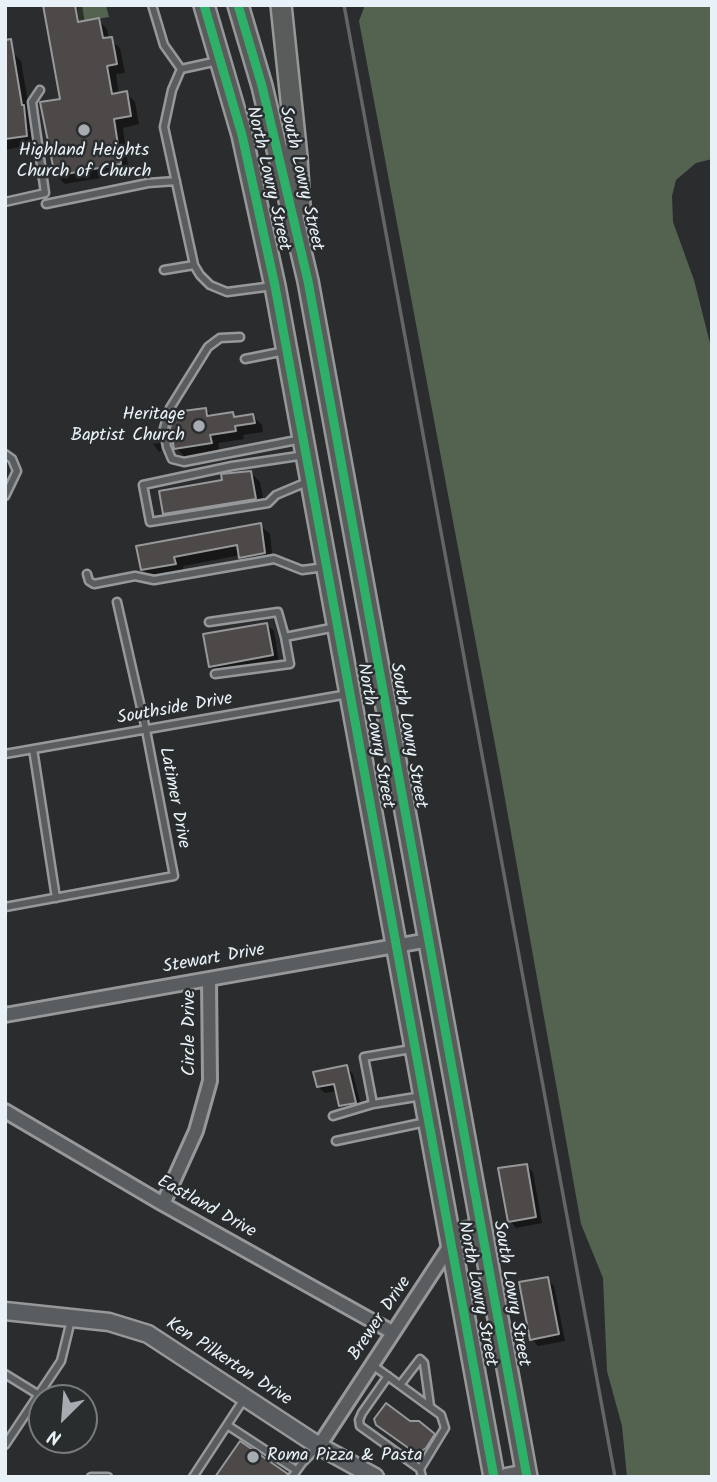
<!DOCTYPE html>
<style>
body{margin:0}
#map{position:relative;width:717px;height:1482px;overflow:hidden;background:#2b2c2d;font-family:Kalam,sans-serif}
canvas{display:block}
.frame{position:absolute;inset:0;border:7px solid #e8f1f8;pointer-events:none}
.north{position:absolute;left:28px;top:1384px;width:70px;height:70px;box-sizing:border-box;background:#2a2d2e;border:2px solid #767b7f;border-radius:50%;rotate:205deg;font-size:19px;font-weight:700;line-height:28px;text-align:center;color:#e8f1f8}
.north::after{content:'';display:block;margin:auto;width:24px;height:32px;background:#a6acb1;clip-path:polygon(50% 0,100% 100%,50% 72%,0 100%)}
</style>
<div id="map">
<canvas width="717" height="1482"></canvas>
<div class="frame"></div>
<div class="north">N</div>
</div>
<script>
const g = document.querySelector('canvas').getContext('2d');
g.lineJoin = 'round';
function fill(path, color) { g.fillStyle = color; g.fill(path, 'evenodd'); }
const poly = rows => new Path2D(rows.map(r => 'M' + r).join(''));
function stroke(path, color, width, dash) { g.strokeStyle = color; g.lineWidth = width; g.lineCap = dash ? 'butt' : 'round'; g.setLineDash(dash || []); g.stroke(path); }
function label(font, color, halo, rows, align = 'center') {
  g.font = font + ' Kalam,sans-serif'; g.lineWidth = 5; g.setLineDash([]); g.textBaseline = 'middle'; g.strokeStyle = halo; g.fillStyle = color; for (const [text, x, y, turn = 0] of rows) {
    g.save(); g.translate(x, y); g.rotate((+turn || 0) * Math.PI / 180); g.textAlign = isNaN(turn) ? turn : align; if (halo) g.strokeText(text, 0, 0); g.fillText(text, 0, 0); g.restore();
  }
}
fill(poly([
 [77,5,106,5,109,17,79,22],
 [365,5,712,5,712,159,696,163,676,180,672,196,673,222,694,280,711,347,712,373,712,1477,627,1477,622,1426,607,1371,603,1278,581,1224,500,771,359,21]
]), '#536350');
fill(poly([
 [45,5,82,5,85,23,98,20,107,29,109,39,120,48,125,73,116,74,119,94,126,93,135,102,139,124,123,128,129,173,65,184,56,175,63,100],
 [12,52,21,61,30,114,33,116,35,144,5,150,5,53],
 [205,409,213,417,232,414,236,418,253,416,262,425,263,432,243,435,244,439,218,443,220,452,185,457,176,448],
 [160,443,162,450,159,452,153,444],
 [251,473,260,482,265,508,174,522,165,513],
 [260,525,270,534,273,562,250,566,241,555,183,566,184,572,151,578,142,569,138,548],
 [267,625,274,631,279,662,217,673,210,666],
 [346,1067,353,1074,362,1109,347,1112,341,1105,338,1091,325,1093,318,1087],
 [526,1166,533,1172,542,1223,516,1228,510,1221],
 [547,1279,554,1286,565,1341,538,1346,532,1339],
 [409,1422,433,1435,440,1442,432,1455,426,1459,422,1459,382,1429]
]), '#0007');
const building = poly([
 [43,5,75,5,78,22,99,18,103,38,112,37,117,64,107,66,112,94,127,91,131,116,114,119,121,164,55,176,40,102,60,99,43,5],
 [11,39,22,105,24,105,27,136,5,139,5,40,11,39],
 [206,408,207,416,233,412,234,417,253,414,255,423,235,426,236,431,210,435,212,443,174,449,170,427,174,422,175,412,206,408],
 [251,471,256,499,163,514,159,491,222,480,221,474,251,471],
 [261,523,265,553,239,558,237,545,174,557,176,564,141,570,136,546,261,523],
 [267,623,273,655,209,667,203,634,267,623],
 [347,1065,356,1103,339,1106,334,1084,317,1087,313,1072,347,1065],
 [527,1164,536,1217,508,1222,498,1168,527,1164],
 [548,1277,559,1334,530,1340,519,1282,548,1277],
 [386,1403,410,1421,419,1421,435,1434,426,1448,419,1453,414,1452,376,1425,374,1419,386,1403],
 [240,1441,288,1474,286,1477,215,1477,240,1441]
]);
fill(building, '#4c4948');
stroke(building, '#96989a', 2);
const service = poly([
 [152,5,164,45,181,69],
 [181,69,172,90,164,127,194,265,200,275,210,285,227,292,273,286],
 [181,69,218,61],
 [5,202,45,193,32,102,40,90],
 [46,204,148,183,176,181],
 [164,270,194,265],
 [240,337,220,338,208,347,170,408,164,428,167,447,172,459,184,462,302,439],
 [245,359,285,351],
 [5,454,12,459,17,471,5,496],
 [305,455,232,466,143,485,150,522,268,503,276,495,307,482],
 [87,574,89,581,94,584,135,576,154,580,274,559,302,570,325,567],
 [209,622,278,612,285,637],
 [215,674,290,664,285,637,336,627],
 [33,749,56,898],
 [5,754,348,694],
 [5,907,174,876,146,730,117,602],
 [373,1104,364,1057,411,1049],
 [333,1116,373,1104,422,1096],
 [336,1141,426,1122],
 [371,1364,441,1415,445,1428,420,1469],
 [5,1374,39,1395],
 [388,1376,362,1413,359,1420,360,1426,420,1469,422,1477],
 [400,1385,420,1359,424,1363,430,1406],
 [227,1425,296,1470],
 [5,1445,61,1361,71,1320],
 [91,1477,108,1477],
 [193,1477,244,1399],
 [292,1477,302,1463,318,1447]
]);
const minor = poly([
 [5,1015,429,940],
 [5,1111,163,1204,392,1332],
 [163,1204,196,1131,210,1081,209,979],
 [319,1446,457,1235,464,1229,481,1226]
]);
const tertiary = poly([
 [5,1311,109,1322,148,1334,319,1446,375,1477],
 [506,1477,526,1473]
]);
const primary = poly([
 [204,5,242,135,275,286,494,1477],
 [238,5,262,86,308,281,527,1477],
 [281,5,297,157,300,206]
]);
stroke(service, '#96989a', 11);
stroke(minor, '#96989a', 18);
stroke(tertiary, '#96989a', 21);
stroke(primary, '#96989a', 24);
stroke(service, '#5a5d60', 6);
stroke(minor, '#5a5d60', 12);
stroke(tertiary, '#5a5d60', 16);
stroke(primary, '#5a5b5b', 19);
stroke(poly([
 [344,5,615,1477]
]), '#636566', 3.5);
stroke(poly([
 [204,5,242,135,275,286,494,1477],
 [238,5,262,86,308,281,527,1477]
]), '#2db169', 9);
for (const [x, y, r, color] of [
 [84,130,7,"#a6acb1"],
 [199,426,7,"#a6acb1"],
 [253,1457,7,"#a6acb1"]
]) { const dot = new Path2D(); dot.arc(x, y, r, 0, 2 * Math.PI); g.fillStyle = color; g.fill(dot); stroke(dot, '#2a2d2e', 2.5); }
label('18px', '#e8f1f8', '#2a2d2e', [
 ["Highland Heights",84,152],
 ["Church of Church",84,173],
 ["Heritage",185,416,"right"],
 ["Baptist Church",185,437,"right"],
 ["Roma Pizza & Pasta",267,1457,"left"]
]);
label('18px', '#e8f1f8', '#2a2d2e', [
 ["North Lowry Street",267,179,77],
 ["South Lowry Street",300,179,77],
 ["Southside Drive",175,710,-10],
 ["North Lowry Street",374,736,80],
 ["South Lowry Street",407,736,80],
 ["Latimer Drive",173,798,79],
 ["Stewart Drive",214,960,-10],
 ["Circle Drive",191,1033,-90],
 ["Eastland Drive",206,1208,29],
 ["North Lowry Street",476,1294,79],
 ["South Lowry Street",510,1294,80],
 ["Brewer Drive",381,1319,-56],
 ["Ken Pilkerton Drive",228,1363,33]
]);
</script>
